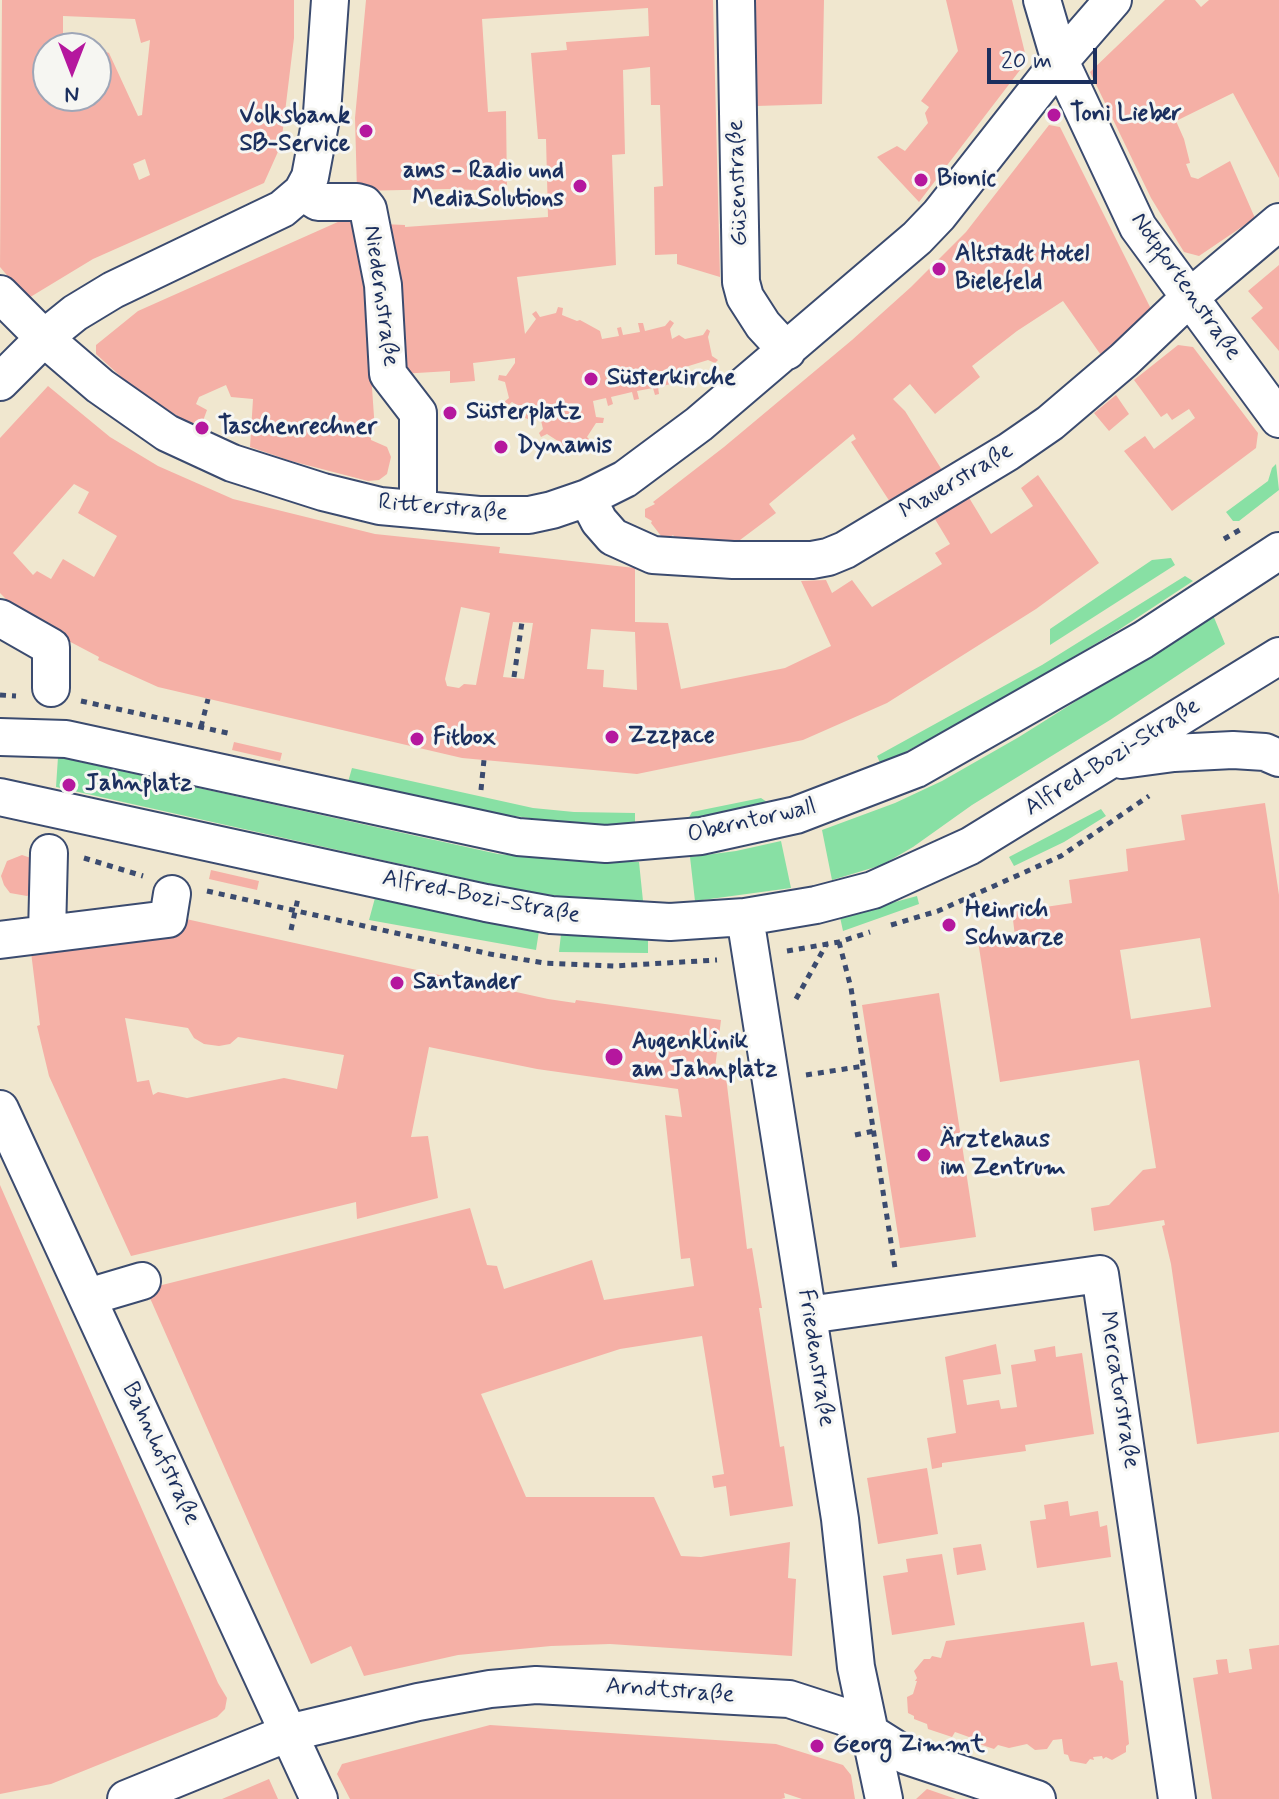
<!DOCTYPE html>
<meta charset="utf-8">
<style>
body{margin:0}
#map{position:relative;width:1279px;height:1799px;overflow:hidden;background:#f0e7cf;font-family:Mynerve,sans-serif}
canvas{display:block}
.north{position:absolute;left:32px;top:32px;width:80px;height:80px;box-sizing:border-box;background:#f6f6f2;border:2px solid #9ea6b7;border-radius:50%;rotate:180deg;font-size:22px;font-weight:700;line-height:32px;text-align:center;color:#1b2f5e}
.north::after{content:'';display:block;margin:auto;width:28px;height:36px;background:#b5179e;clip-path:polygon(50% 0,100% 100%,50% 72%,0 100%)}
.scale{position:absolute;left:987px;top:48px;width:110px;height:36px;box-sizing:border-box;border:4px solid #1b2f5e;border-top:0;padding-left:10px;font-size:24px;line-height:28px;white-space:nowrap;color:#1b2f5e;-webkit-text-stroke:6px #f6f6f2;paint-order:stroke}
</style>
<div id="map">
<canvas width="1279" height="1799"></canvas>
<div class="north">N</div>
<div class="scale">20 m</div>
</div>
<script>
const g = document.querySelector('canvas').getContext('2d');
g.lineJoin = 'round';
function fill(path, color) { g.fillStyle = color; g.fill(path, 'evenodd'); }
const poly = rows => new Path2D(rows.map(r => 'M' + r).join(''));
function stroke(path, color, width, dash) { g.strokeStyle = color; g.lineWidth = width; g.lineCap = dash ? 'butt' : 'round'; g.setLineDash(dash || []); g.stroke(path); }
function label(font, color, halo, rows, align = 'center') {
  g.font = font + ' Mynerve,sans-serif'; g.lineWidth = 6; g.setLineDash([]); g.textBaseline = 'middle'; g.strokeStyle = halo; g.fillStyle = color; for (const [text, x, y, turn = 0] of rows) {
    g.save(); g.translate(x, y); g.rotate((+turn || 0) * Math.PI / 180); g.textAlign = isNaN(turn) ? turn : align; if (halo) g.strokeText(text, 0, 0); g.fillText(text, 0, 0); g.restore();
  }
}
fill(poly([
 [1276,464,1279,490,1239,521,1233,521,1226,512,1268,481,1272,468],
 [1171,558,1175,565,1050,645,1050,629,1152,560],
 [1185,576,1193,581,1117,631,994,704,881,765,877,756,1042,665],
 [1213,615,1225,644,1110,720,972,805,913,847,882,865,832,880,822,830,895,803,942,781,1019,737],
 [58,757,498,854,568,861,639,862,643,901,578,899,512,889,56,787],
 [352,768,533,808,574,812,635,813,635,824,574,824,492,813,348,782],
 [761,798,770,804,687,821,692,812],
 [1101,809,1106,816,1064,842,1014,866,1009,857],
 [781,841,791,888,695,901,690,857,736,851],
 [917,896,919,904,843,931,840,917],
 [375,898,539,931,536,950,369,920],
 [561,934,648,939,648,953,559,952]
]), '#88e0a4');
fill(poly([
 [2,0,294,0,294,38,281,145,264,183,93,259,27,299,0,267],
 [63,16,135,19,141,43,150,40,142,115,138,116,109,53,71,37,63,37],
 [48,48,96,48,96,96,48,96],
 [145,159,150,175,139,180,133,164],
 [366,0,713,0,720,277,677,264,677,254,655,255,654,187,663,186,660,105,651,105,650,67,623,70,625,154,612,155,616,265,517,277,525,334,536,319,532,314,536,311,540,317,556,313,558,307,563,308,562,315,577,321,580,320,600,331,602,339,619,336,617,328,621,327,623,335,640,332,638,323,643,323,645,331,665,326,670,320,674,323,670,329,672,339,679,335,685,339,703,335,707,329,710,331,708,337,712,356,718,360,715,363,708,360,679,369,681,378,688,382,686,386,679,382,658,387,659,394,655,395,653,388,637,391,639,399,634,400,632,392,611,397,613,404,608,406,606,398,593,401,596,417,604,418,603,423,596,423,587,437,592,442,587,445,584,441,566,444,565,450,560,449,561,443,547,434,541,437,539,433,543,429,539,412,532,414,531,420,525,418,527,412,512,402,507,406,504,402,509,398,505,382,498,380,499,375,506,376,515,363,515,358,473,363,475,381,450,383,450,371,400,374,382,224,405,225,405,227,548,217,546,139,538,139,531,53,567,50,566,42,649,36,648,8,482,19,488,112,506,111,507,191,448,189,357,191,355,118],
 [756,0,824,0,822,104,756,106],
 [946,0,1012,0,1025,53,1020,70,919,202,877,157,897,146,905,151,928,123,925,113,929,107,921,101,958,51],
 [1165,0,1195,0,1201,7,1209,0,1279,0,1279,178,1233,93,1176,121,1184,139,1190,163,1186,164,1191,177,1198,179,1230,161,1255,218,1199,256,1184,252,1151,198,1090,72],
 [1049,125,1060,127,1154,315,1103,358,1063,301,1017,331,972,366,980,377,935,414,910,384,893,399,905,411,942,470,926,479,945,510,968,496,991,534,1033,506,1021,488,1038,475,1099,563,1036,609,887,703,803,740,637,774,462,758,158,687,98,660,99,657,61,637,14,607,0,593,0,438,48,386,110,437,158,466,233,499,375,534,500,547,499,553,635,568,635,622,668,623,681,689,785,668,831,646,801,581,826,580,832,593,852,580,872,607,942,564,935,553,950,544,915,486,890,502,851,442,856,439,853,434,769,504,776,513,732,546,679,543,673,535,665,541,651,523,652,521,645,517,645,509,655,504,653,502,724,447,852,340,911,287,966,232],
 [74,484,89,492,78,513,117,536,94,577,63,559,51,579,37,571,33,575,13,553],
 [461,607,490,613,476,685,464,684,459,688,447,686,445,679],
 [513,622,533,623,524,679,503,677],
 [591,629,635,632,637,690,603,687,604,670,587,669],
 [358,213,374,298,366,301,375,431,371,432,371,440,387,447,391,457,387,474,379,480,368,481,291,461,250,447,253,399,231,397,226,385,199,397,196,404,207,410,200,429,140,394,96,354,96,345,138,311],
 [1279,265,1279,351,1251,318,1263,308,1248,291],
 [1178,345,1193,347,1258,433,1256,448,1172,511,1124,451,1145,436,1154,449,1195,418,1189,409,1172,420,1167,413,1161,417,1134,380],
 [1116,395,1129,414,1109,431,1094,413],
 [234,742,282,753,280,761,232,750],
 [1265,803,1279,895,1279,1432,1197,1444,1171,1264,1162,1226,1165,1225,1164,1220,1094,1231,1091,1208,1109,1205,1143,1170,1156,1168,1139,1060,1000,1082,978,941,1015,936,1012,912,1072,903,1069,880,1128,871,1126,849,1185,840,1181,815],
 [1200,938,1211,1007,1131,1019,1120,950],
 [22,855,34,859,33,893,27,896,10,893,4,885,1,876,7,861],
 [211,870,259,881,257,890,209,879],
 [177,917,548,999,575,1003,576,1000,721,1020,714,1076,726,1077,747,1249,752,1248,762,1308,759,1308,780,1447,784,1446,793,1506,730,1516,726,1486,714,1488,712,1476,724,1474,702,1336,620,1349,481,1394,526,1497,654,1497,681,1556,701,1557,790,1542,788,1578,796,1579,792,1656,610,1644,551,1646,458,1655,364,1676,351,1646,311,1664,146,1289,470,1208,487,1265,497,1266,504,1289,592,1260,604,1300,694,1286,690,1258,681,1259,665,1115,682,1117,678,1089,537,1069,429,1047,411,1137,428,1136,438,1198,357,1219,356,1202,131,1256,49,1076,37,1026,40,1025,31,952],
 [125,1018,188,1028,194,1038,204,1044,219,1046,230,1044,238,1037,344,1055,337,1089,284,1078,187,1098,158,1092,153,1095,149,1080,137,1082],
 [939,993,976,1237,900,1248,862,1005],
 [0,1185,218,1683,227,1698,225,1709,217,1717,51,1784,0,1794],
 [996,1344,1001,1374,963,1380,967,1405,999,1400,1001,1409,1017,1407,1011,1365,1036,1361,1034,1350,1055,1346,1056,1357,1082,1353,1094,1434,1025,1445,1026,1451,942,1463,942,1467,932,1469,927,1438,956,1433,945,1357],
 [927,1468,938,1534,878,1544,867,1478],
 [1068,1501,1070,1516,1098,1511,1100,1527,1107,1525,1111,1557,1037,1568,1030,1521,1046,1519,1044,1505],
 [981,1544,986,1570,957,1575,953,1548],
 [942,1554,955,1625,892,1635,883,1576,908,1572,906,1559],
 [1084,1622,1091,1666,1117,1662,1120,1680,1123,1681,1129,1744,1126,1746,1126,1752,1112,1760,1106,1757,1103,1759,1102,1756,1093,1757,1094,1760,1090,1759,1086,1764,1070,1761,1068,1755,1064,1754,1062,1739,1053,1740,1047,1749,1035,1750,1027,1744,1009,1748,998,1745,994,1749,970,1741,969,1737,955,1732,952,1737,928,1729,927,1724,914,1719,914,1716,908,1713,907,1697,913,1694,917,1681,915,1681,917,1678,914,1671,924,1659,930,1659,932,1656,941,1658,946,1641],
 [1279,1645,1279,1799,1212,1799,1193,1678,1218,1674,1216,1660,1227,1659,1229,1673,1252,1669,1249,1649],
 [490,1725,776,1744,843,1765,851,1775,855,1799,802,1799,784,1793,785,1798,781,1799,350,1799,337,1774,342,1764],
 [269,1779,278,1799,222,1799],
 [927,1789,956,1799,916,1799]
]), '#f5b0a6');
const minor = poly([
 [736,0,741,282,745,297,763,325,787,351],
 [1042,0,1060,61,1138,227,1279,419],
 [302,192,318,202,357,202,364,204,368,209,383,285,388,374,418,413,418,493],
 [0,294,44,338,100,386,167,433,232,463,323,492,380,506,479,515,529,515,552,510,587,498,625,479,699,424,917,238,939,215,1060,61,1113,0],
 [0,382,44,338,75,313,113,290,282,209,302,192,310,177,322,113,330,0],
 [587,498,599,521,613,537,653,555,733,560,812,560,828,557,845,550,1008,452,1050,423,1124,360,1189,298,1279,222],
 [0,618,51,647,51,688],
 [0,737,66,739,518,837,606,844,701,836,796,815,916,769,1143,640,1279,551],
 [1122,760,1174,753,1233,750,1265,752,1279,758],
 [0,797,486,903,551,915,670,922,745,917,816,905,873,890,970,846,1279,656],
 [745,917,840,1519,856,1667,884,1799],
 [47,934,49,853],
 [0,940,168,919,172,894],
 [0,1109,319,1799],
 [88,1297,142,1281],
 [808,1315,1100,1274,1177,1799],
 [126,1799,288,1733,418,1702,490,1689,536,1685,789,1699,845,1717,907,1756,1037,1799]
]);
stroke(minor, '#3b4b6f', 40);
stroke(poly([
 [1224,539,1243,528],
 [514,677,522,622],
 [0,695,16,696],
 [81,701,232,734],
 [201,727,208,699],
 [481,790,484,760],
 [84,858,143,876],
 [207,891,490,954,544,963,614,966,717,960],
 [891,925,938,911,1061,856,1149,796],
 [291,930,298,898],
 [839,942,851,988,895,1268],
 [787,951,839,942,870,932],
 [796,999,826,945],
 [806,1075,864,1066],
 [855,1135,874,1131]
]), '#3b4b6f', 5, [6, 6]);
stroke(minor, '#fff', 36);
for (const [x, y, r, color] of [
 [1054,115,8,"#b5179e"],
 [366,131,8,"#b5179e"],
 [921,180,8,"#b5179e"],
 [580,186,8,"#b5179e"],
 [939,269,8,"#b5179e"],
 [591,379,8,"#b5179e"],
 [450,413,8,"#b5179e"],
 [202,428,8,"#b5179e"],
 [501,447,8,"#b5179e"],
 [612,737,8,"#b5179e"],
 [417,739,8,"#b5179e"],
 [69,785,8,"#b5179e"],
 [949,925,8,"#b5179e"],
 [397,983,8,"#b5179e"],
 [614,1057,10,"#b5179e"],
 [924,1155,8,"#b5179e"],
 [817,1746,8,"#b5179e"]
]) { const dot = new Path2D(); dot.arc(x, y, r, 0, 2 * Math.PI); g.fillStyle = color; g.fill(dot); stroke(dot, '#f6f6f2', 3); }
label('bold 24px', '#1b2f5e', '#f6f6f2', [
 ["Toni Lieber",1070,115],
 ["Volksbank",350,117,"right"],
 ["SB-Service",350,145,"right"],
 ["ams - Radio und",564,172,"right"],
 ["MediaSolutions",564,200,"right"],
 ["Bionic",937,180],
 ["Altstadt Hotel",955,255],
 ["Bielefeld",955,283],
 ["Süsterkirche",607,379],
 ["Süsterplatz",466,413],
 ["Taschenrechner",218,428],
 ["Dynamis",517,447],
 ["Zzzpace",628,737],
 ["Fitbox",433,739],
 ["Jahnplatz",85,785],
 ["Heinrich",965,911],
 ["Schwarze",965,939],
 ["Santander",413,983],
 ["Augenklinik",632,1043],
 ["am Jahnplatz",632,1071],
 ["Ärztehaus",940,1141],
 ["im Zentrum",940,1169],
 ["Georg Zimmt",833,1746]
], 'left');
label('24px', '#1b2f5e', '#f6f6f2', [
 ["Güsenstraße",739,183,-92],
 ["Notpfortenstraße",1185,287,55],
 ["Niedernstraße",380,296,82],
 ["Mauerstraße",957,482,-31],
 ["Ritterstraße",443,509,5],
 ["Alfred-Bozi-Straße",1113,758,-32],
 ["Oberntorwall",752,822,-13],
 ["Alfred-Bozi-Straße",481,898,11],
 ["Friedenstraße",815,1358,81],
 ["Mercatorstraße",1118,1390,81],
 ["Bahnhofstraße",160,1454,65],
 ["Arndtstraße",670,1692,4]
]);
</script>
